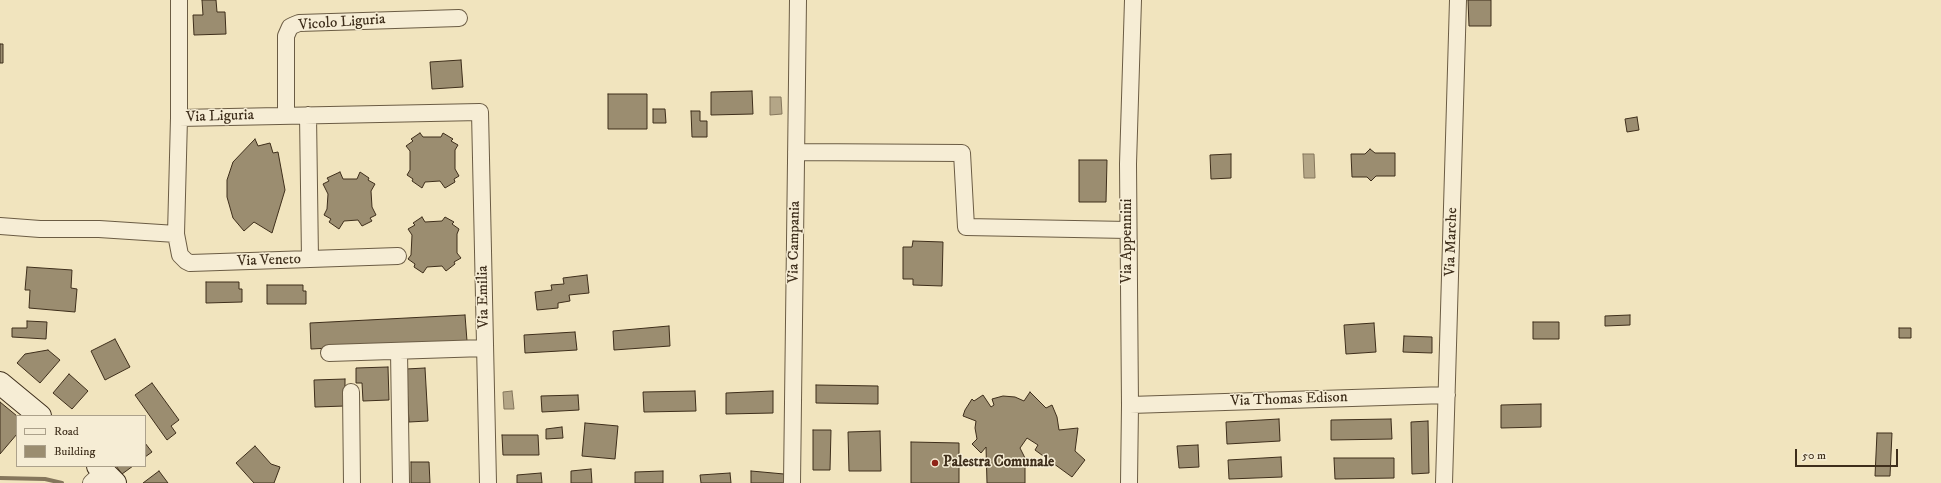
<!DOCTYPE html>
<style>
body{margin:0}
#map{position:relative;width:1941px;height:483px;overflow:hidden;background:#f1e4be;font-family:"IM FELL DW Pica",serif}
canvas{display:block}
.legend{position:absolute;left:16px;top:415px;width:130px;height:52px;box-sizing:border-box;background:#f6edd5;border:1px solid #aca18b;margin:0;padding:5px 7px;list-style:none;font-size:12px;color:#3e2e1b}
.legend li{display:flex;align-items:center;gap:8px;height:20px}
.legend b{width:20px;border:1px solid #aca18b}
.scale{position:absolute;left:1795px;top:449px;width:103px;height:18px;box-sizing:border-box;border:2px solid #3e2e1b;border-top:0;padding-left:5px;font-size:12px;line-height:14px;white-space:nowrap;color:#3e2e1b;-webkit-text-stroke:3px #f6edd5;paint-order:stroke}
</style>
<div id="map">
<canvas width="1941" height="483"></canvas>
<ul class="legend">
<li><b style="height:5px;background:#f6edd5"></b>Road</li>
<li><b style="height:11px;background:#9b8d70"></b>Building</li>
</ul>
<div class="scale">50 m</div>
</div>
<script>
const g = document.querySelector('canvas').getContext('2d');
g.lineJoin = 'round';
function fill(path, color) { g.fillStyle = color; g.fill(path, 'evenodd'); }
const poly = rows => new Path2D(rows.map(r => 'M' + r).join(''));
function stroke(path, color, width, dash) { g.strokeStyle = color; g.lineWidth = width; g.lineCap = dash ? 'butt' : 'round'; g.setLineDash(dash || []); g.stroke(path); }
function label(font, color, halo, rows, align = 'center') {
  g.font = font + ' "IM FELL DW Pica",serif'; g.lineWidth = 3; g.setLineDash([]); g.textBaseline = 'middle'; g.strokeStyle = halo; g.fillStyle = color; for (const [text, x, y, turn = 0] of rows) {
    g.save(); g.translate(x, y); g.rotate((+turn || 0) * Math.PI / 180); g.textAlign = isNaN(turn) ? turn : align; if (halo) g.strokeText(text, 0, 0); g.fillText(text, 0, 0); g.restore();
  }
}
const water = poly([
 [770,97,781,97,782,114,770,115,770,97],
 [1303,154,1314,154,1315,178,1304,178,1303,154],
 [512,391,514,409,504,409,503,392,512,391]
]);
fill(water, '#b4a687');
stroke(water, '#85765c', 1);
stroke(poly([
 [0,478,45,479,62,483]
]), '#85765c', 4);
const building = poly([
 [202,0,216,0,217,12,225,12,226,34,194,35,193,15,203,15,202,0],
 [1468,0,1491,0,1491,26,1469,26,1468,0],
 [0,44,3,44,3,63,0,63,0,44],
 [461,60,463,87,432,89,430,62,461,60],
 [752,91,753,114,711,115,711,92,752,91],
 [608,94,647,94,647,129,608,129,608,94],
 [653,109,665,109,666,123,653,123,653,109],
 [691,111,700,111,700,121,707,121,707,137,692,137,691,111],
 [1637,117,1639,130,1627,132,1625,119,1637,117],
 [420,133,423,137,441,137,443,133,453,139,451,141,458,145,455,150,455,169,459,176,454,179,455,182,445,188,440,181,425,182,422,188,412,181,413,179,407,175,410,170,410,151,406,146,413,141,411,139,420,133],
 [255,139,258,146,270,143,273,153,278,152,285,190,272,233,254,222,244,231,233,218,227,197,227,180,233,162,255,139],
 [1370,149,1375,153,1395,153,1395,176,1376,176,1371,181,1367,177,1352,177,1351,154,1365,154,1370,149],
 [1231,154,1231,178,1211,179,1210,155,1231,154],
 [1079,160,1107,160,1106,202,1079,202,1079,160],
 [340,172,343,179,357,179,360,172,369,178,368,180,375,184,371,191,372,207,376,215,370,218,372,221,362,226,358,220,344,221,339,229,329,222,331,219,324,215,327,209,328,194,323,184,329,181,327,178,340,172],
 [422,217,425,222,442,221,445,217,454,222,452,224,459,229,457,234,457,253,461,258,454,262,455,264,446,271,442,266,427,267,423,273,414,267,415,264,408,259,411,255,412,235,408,229,415,225,413,223,422,217],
 [913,241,943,242,942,286,913,285,913,279,903,279,903,247,912,247,913,241],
 [27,267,72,270,71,288,77,289,75,312,29,308,30,290,25,290,27,267],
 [587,275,589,293,569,295,570,301,558,303,558,308,537,310,535,292,552,290,551,285,564,284,563,278,587,275],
 [206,282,239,282,239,289,242,289,242,302,206,303,206,282],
 [267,285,303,285,303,291,306,291,306,304,267,304,267,285],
 [465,315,467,341,311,349,310,323,465,315],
 [1630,315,1630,325,1605,326,1605,316,1630,315],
 [27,321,47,322,46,339,12,337,12,328,27,328,27,321],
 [1533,322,1559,322,1559,339,1533,339,1533,322],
 [1374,323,1376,352,1346,354,1344,325,1374,323],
 [669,326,670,346,614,350,613,331,669,326],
 [1899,328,1911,328,1911,338,1899,338,1899,328],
 [575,332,577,350,525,353,524,335,575,332],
 [1404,336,1432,337,1432,353,1403,352,1404,336],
 [115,339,130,367,105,380,91,351,115,339],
 [48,350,60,360,40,383,17,363,25,354,48,350],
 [388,367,389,400,363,401,362,383,356,383,356,368,388,367],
 [425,368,428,421,409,422,406,369,425,368],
 [69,374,88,391,72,409,53,393,69,374],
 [345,379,345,406,315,407,314,380,345,379],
 [152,383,179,420,171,426,176,433,167,440,135,395,152,383],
 [816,385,878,386,878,404,816,403,816,385],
 [695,391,696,411,644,412,643,392,695,391],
 [773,391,773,413,726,414,726,393,773,391],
 [1030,392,1046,408,1052,405,1057,417,1059,430,1078,428,1075,451,1085,460,1072,477,1035,450,1038,445,1027,438,1020,448,1025,458,1025,483,987,483,986,447,981,453,972,444,977,439,975,428,976,421,963,416,965,410,972,399,974,401,983,395,991,407,994,405,992,399,1003,396,1015,397,1024,401,1030,392],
 [578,395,579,410,542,412,541,396,578,395],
 [0,402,17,416,17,434,0,454,0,402],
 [1541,404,1541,427,1501,428,1501,405,1541,404],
 [1279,419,1280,441,1227,444,1226,422,1279,419],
 [1391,419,1392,439,1331,440,1331,420,1391,419],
 [1428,421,1429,473,1412,474,1411,422,1428,421],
 [585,423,618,426,615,459,582,456,585,423],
 [562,427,563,438,546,439,546,429,562,427],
 [813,430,831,430,830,470,813,470,813,430],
 [880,431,881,471,849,471,848,432,880,431],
 [1877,433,1892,433,1890,476,1875,476,1877,433],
 [502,435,538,435,539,455,503,455,502,435],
 [911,442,959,443,959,483,911,483,911,442],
 [145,443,152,452,145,457,145,443],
 [1198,445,1199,467,1179,468,1177,446,1198,445],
 [255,446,271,464,280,467,274,483,254,483,236,463,255,446],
 [1281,457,1282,477,1229,479,1228,460,1281,457],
 [1334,458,1394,458,1394,478,1335,479,1334,458],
 [411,462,429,462,430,483,411,483,411,462],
 [116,466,133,466,122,474,116,466],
 [591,469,592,483,571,483,571,471,591,469],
 [159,471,168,483,143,483,159,471],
 [663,471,663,483,635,483,635,472,663,471],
 [751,471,784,474,784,483,751,483,751,471],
 [541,473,542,483,517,483,517,475,541,473],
 [730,473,731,483,701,483,700,475,730,473]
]);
fill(building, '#9b8d70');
stroke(building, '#3e2e1b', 1);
const minor = poly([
 [286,116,286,36,290,27,294,25,299,23,459,18],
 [179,118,179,0],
 [796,152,962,153,966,227,1128,230],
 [0,226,40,229,99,229,176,234,179,118,480,112,488,483],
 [176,234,180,255,186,261,190,263,310,259,308,115],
 [310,259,398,256],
 [399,351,401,483],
 [329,353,485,348],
 [351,392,352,483],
 [1130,405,1447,395],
 [91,483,104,471],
 [792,483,798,0],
 [1129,483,1130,405,1128,164,1133,0],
 [1444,483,1458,0]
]);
const secondary = poly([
 [0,383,40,416],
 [98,466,115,483]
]);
stroke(minor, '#6b5c44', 18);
stroke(secondary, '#3e2e1b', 24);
stroke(minor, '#f6edd5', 16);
stroke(secondary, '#f6edd5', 22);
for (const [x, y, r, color] of [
 [935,463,4,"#8f2418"]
]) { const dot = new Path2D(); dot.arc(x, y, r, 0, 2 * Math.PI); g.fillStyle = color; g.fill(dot); stroke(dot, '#f6edd5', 1.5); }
label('15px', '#3e2e1b', '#f6edd5', [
 ["Vicolo Liguria",342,23,-4],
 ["Via Liguria",220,117,-2],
 ["Via Appennini",1128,241,-90],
 ["Via Campania",795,242,-89],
 ["Via Marche",1452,242,-88],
 ["Via Veneto",269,261,-2],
 ["Via Emilia",484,297,-91],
 ["Via Thomas Edison",1289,400,-2]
]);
label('bold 15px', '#3e2e1b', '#f6edd5', [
 ["Palestra Comunale",943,463]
], 'left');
</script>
